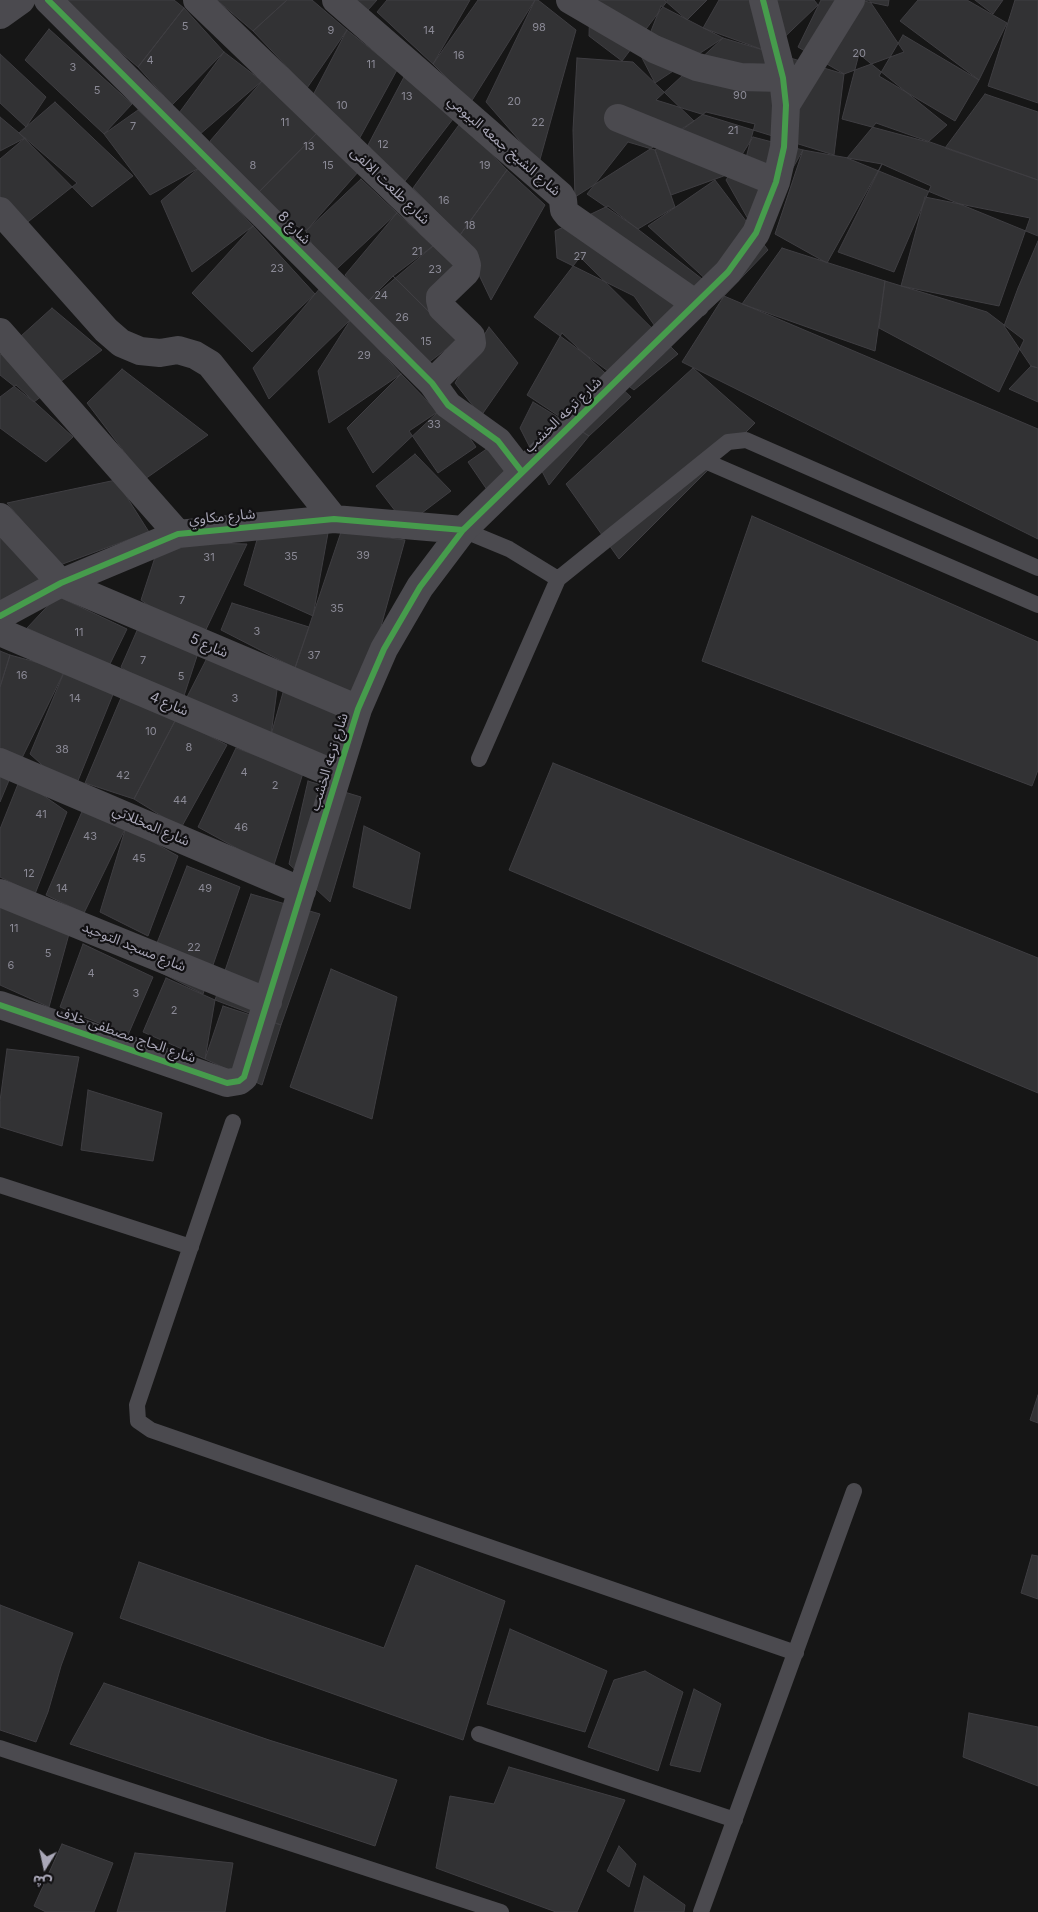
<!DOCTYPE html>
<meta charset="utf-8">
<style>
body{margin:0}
#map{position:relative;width:1038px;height:1912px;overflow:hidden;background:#161616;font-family:Inter,"Noto Sans Arabic",sans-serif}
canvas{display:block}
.north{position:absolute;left:20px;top:1842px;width:50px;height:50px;-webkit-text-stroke:4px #111012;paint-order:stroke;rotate:190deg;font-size:14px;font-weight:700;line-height:20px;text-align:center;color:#a9a7b7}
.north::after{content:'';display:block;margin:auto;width:18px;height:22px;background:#a9a7b7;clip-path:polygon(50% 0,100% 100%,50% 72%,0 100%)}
</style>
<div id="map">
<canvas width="1038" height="1912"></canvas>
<div class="north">ش</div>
</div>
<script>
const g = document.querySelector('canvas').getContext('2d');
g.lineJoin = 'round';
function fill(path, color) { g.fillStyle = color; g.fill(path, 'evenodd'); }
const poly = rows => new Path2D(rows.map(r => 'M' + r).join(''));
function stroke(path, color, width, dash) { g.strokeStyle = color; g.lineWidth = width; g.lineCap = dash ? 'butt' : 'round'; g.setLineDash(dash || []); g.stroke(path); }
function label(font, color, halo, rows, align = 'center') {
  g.font = font + ' Inter,"Noto Sans Arabic",sans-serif'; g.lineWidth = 4.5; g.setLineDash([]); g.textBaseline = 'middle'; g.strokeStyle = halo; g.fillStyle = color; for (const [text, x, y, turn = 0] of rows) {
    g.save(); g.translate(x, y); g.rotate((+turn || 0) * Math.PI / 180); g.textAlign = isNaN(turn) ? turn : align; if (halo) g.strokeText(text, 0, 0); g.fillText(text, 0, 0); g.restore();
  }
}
const building = poly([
 [64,0,174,0,184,8,138,67,62,2,64,0],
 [217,0,287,0,253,31,217,0],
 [287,0,312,0,347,30,307,88,253,31,287,0],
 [349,0,377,0,368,10,349,0],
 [387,0,470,0,433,64,377,12,387,0],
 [478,0,535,0,471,102,433,64,478,0],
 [535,0,538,0,576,30,539,163,486,102,535,0],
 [590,0,668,0,622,61,589,36,590,0],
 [664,0,707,0,687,20,664,0],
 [719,0,814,0,818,5,769,52,703,28,719,0],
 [821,0,869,0,904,52,844,74,798,47,821,0],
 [859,0,889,0,888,6,859,0],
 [918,0,967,0,1007,23,979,80,900,21,918,0],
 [975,0,1003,0,993,14,975,0],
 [1015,0,1038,0,1038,103,988,86,1015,0],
 [661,6,723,38,655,83,641,56,661,6],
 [184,8,224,52,172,105,138,67,184,8],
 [49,29,132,104,104,134,25,60,49,29],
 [347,30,397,70,357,143,312,97,347,30],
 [903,35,979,80,955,121,879,76,903,35],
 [723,38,844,74,834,155,656,100,723,38],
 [224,52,262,81,199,135,179,113,224,52],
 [0,54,46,97,26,127,0,103,0,54],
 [859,54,947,125,928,142,842,119,859,54],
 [577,58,633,62,694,121,575,197,573,130,577,58],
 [404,77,453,119,402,185,368,145,404,77],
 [262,81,319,131,250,201,210,141,262,81],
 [985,94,1038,112,1038,180,945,148,985,94],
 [55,102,133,176,92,207,19,133,55,102],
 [138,110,199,168,150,195,104,134,138,110],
 [706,112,755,124,743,169,671,195,655,150,706,112],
 [0,117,25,138,0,151,0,117],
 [461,122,507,170,460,235,413,188,461,122],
 [876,123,1038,180,1038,236,847,158,876,123],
 [319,131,359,171,306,231,250,201,319,131],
 [753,137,803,150,756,233,726,180,753,137],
 [25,138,77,183,24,225,0,196,0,159,25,138],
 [628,142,655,150,675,207,638,229,587,194,628,142],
 [803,150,882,164,827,263,775,234,803,150],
 [882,164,931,186,894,272,838,252,882,164],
 [199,168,253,226,192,272,161,201,199,168],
 [507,170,545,205,491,300,460,235,507,170],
 [361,179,397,213,327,278,306,231,361,179],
 [715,180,768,250,724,296,648,226,715,180],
 [925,197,1030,218,999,306,901,286,925,197],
 [608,206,724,296,668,345,634,296,557,258,555,231,608,206],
 [397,213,433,246,365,304,345,275,397,213],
 [253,226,315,294,252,352,192,293,253,226],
 [1038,241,1038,368,1031,366,1004,326,1018,288,1038,241],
 [433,246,475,276,436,319,393,276,433,246],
 [782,248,885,281,875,351,742,304,782,248],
 [580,257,678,354,634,390,534,317,580,257],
 [393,276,458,340,419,370,365,304,393,276],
 [885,281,987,312,1024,340,999,392,879,328,885,281],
 [321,287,351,319,269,399,253,368,321,287],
 [724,296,1038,429,1038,539,682,362,724,296],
 [52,308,102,350,34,402,0,375,0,355,52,308],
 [351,319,401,374,329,423,318,371,351,319],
 [489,327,518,363,481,416,455,383,489,327],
 [562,333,631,397,589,436,527,395,562,333],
 [1031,366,1038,368,1038,402,1009,389,1031,366],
 [693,368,755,423,619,559,566,484,693,368],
 [122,369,208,435,145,479,87,403,122,369],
 [401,374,438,412,373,473,347,428,401,374],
 [16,385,73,437,46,462,0,428,0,397,16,385],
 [533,402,589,436,549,485,520,428,533,402],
 [448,405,476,447,438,473,409,431,448,405],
 [498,441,523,476,492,497,468,462,498,441],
 [415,454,451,491,406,525,376,486,415,454],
 [116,480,149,532,60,565,7,503,116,480],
 [752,516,1038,642,1038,770,1032,786,702,661,752,516],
 [261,526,328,533,313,616,244,585,261,526],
 [0,532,46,579,0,605,0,532],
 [341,532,405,540,358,709,295,668,341,532],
 [160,542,247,544,200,642,141,600,160,542],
 [57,596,127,629,109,666,27,628,57,596],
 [232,603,309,627,295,668,221,630,232,603],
 [139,626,198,653,180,708,121,667,139,626],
 [0,651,10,655,0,687,0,651],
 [10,655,65,670,21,760,0,749,0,687,10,655],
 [207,658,279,675,271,735,187,697,207,658],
 [65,670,118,682,73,793,30,754,65,670],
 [284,689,341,715,328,760,271,735,284,689],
 [123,693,176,719,134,799,85,783,123,693],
 [176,719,227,745,181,828,134,799,176,719],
 [236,748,303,773,273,868,198,827,236,748],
 [553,763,1038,958,1038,1093,509,870,553,763],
 [0,774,10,778,0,802,0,774],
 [20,779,67,812,35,894,0,877,0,829,20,779],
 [308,781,361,797,330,902,289,864,308,781],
 [84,807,126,827,84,913,46,895,84,807],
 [364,826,420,853,410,909,353,887,364,826],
 [126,827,178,856,148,936,100,912,126,827],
 [187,866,240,887,203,994,148,966,187,866],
 [251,894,320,914,281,1025,215,1000,251,894],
 [0,905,69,934,49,1007,0,985,0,905],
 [83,944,153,977,128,1035,60,1007,83,944],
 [331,969,397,997,372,1119,290,1087,331,969],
 [166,978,215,1000,205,1059,143,1032,166,978],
 [223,1006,281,1025,262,1085,205,1059,223,1006],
 [7,1049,79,1057,62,1146,0,1127,0,1101,7,1049],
 [88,1090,162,1113,153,1161,81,1150,88,1090],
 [1038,1395,1038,1423,1030,1420,1038,1395],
 [1032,1555,1038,1556,1038,1599,1021,1593,1032,1555],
 [139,1562,384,1648,416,1565,505,1601,463,1740,120,1618,139,1562],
 [0,1605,73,1633,61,1666,48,1712,36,1742,0,1730,0,1605],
 [510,1629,607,1671,585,1732,487,1704,510,1629],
 [645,1671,683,1692,658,1771,588,1747,614,1680,645,1671],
 [104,1683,269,1740,397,1780,375,1846,70,1744,104,1683],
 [694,1689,721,1704,700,1772,670,1765,694,1689],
 [969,1713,1038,1727,1038,1786,963,1757,969,1713],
 [509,1767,625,1800,577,1912,556,1912,436,1868,450,1796,494,1804,509,1767],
 [62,1844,113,1863,94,1912,46,1912,34,1906,62,1844],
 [619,1846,636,1864,629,1887,607,1871,619,1846],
 [135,1853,233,1863,225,1912,117,1912,135,1853],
 [644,1876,685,1905,684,1912,634,1912,644,1876]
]);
fill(building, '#323234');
stroke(building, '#3f3e42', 1);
stroke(poly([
 [705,461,1038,605],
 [463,530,509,549,558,579],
 [479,759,558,579,728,442,746,440,1038,568],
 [233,1122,137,1405,138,1421,151,1430,796,1653],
 [0,1185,191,1247],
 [479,1734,735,1820],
 [0,1748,501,1912],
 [701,1912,854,1491]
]), '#4b4a4f', 16);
stroke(poly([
 [48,0,432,383,448,405,498,441,522,472],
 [197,0,465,258,467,265,466,272,440,297,440,300,442,308,471,336,472,343,432,383],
 [336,0,560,195,563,200,564,210,568,215,696,304],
 [570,0,654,49,697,67,740,77,783,78],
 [0,15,21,0],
 [786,105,851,0],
 [618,118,776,182],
 [0,211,106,330,121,343,140,351,160,353,178,350,195,355,210,364,334,519],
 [0,332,178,534],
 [0,517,61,583,358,709],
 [0,616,61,583,178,534,334,519,463,530],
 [0,632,337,775],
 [0,762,302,891],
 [0,893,268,1002],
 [0,1005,227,1083,239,1081,244,1077,358,709,384,649,420,587,463,530,728,272,756,233,776,182,784,147,786,105,783,78,763,0]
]), '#4b4a4f', 28);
stroke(poly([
 [48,0,432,383,448,405,498,441,522,472],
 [0,616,61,583,178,534,334,519,463,530],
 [0,1005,227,1083,239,1081,244,1077,358,709,384,649,420,587,463,530,728,272,756,233,776,182,784,147,786,105,783,78,763,0]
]), '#469c4c', 6);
label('11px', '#8b8a96', null, [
 ["5",185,27],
 ["98",539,28],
 ["9",331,31],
 ["14",429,31],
 ["20",859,54],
 ["16",459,56],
 ["4",150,61],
 ["11",371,65],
 ["3",73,68],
 ["5",97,91],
 ["90",740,96],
 ["13",407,97],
 ["20",514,102],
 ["10",342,106],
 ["11",285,123],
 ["22",538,123],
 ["7",133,127],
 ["21",733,131],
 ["12",383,145],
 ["13",309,147],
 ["8",253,166],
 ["15",328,166],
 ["19",485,166],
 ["16",444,201],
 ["18",470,226],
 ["21",417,252],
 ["27",580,257],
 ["23",277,269],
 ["23",435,270],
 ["24",381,296],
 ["26",402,318],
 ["15",426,342],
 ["29",364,356],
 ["33",434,425],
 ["39",363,556],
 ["35",291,557],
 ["31",209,558],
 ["7",182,601],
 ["35",337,609],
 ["3",257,632],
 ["11",79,633],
 ["37",314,656],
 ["7",143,661],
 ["16",22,676],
 ["5",181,677],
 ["14",75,699],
 ["3",235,699],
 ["10",151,732],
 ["8",189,748],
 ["38",62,750],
 ["4",244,773],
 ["42",123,776],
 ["2",275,786],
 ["44",180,801],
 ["41",41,815],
 ["46",241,828],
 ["43",90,837],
 ["45",139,859],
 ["12",29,874],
 ["14",62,889],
 ["49",205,889],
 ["11",14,929],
 ["22",194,948],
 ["5",48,954],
 ["6",11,966],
 ["4",91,974],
 ["3",136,994],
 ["2",174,1011]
]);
label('14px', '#a9a7b7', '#111012', [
 ["شارع الشيخ جمعه البيومي",504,146,41],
 ["شارع طلعت الالفى",390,186,44],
 ["شارع 8",294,228,45],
 ["شارع ترعه الخشب",563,415,-44],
 ["شارع مكاوي",222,517,-5],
 ["شارع 5",209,646,23],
 ["شارع 4",169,704,23],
 ["شارع ترعه الخشب",329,762,-73],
 ["شارع المخللاتي",151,826,23],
 ["شارع مسجد التوحيد",134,947,22],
 ["شارع الحاج مصطفى خلاف",126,1035,19]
]);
</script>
